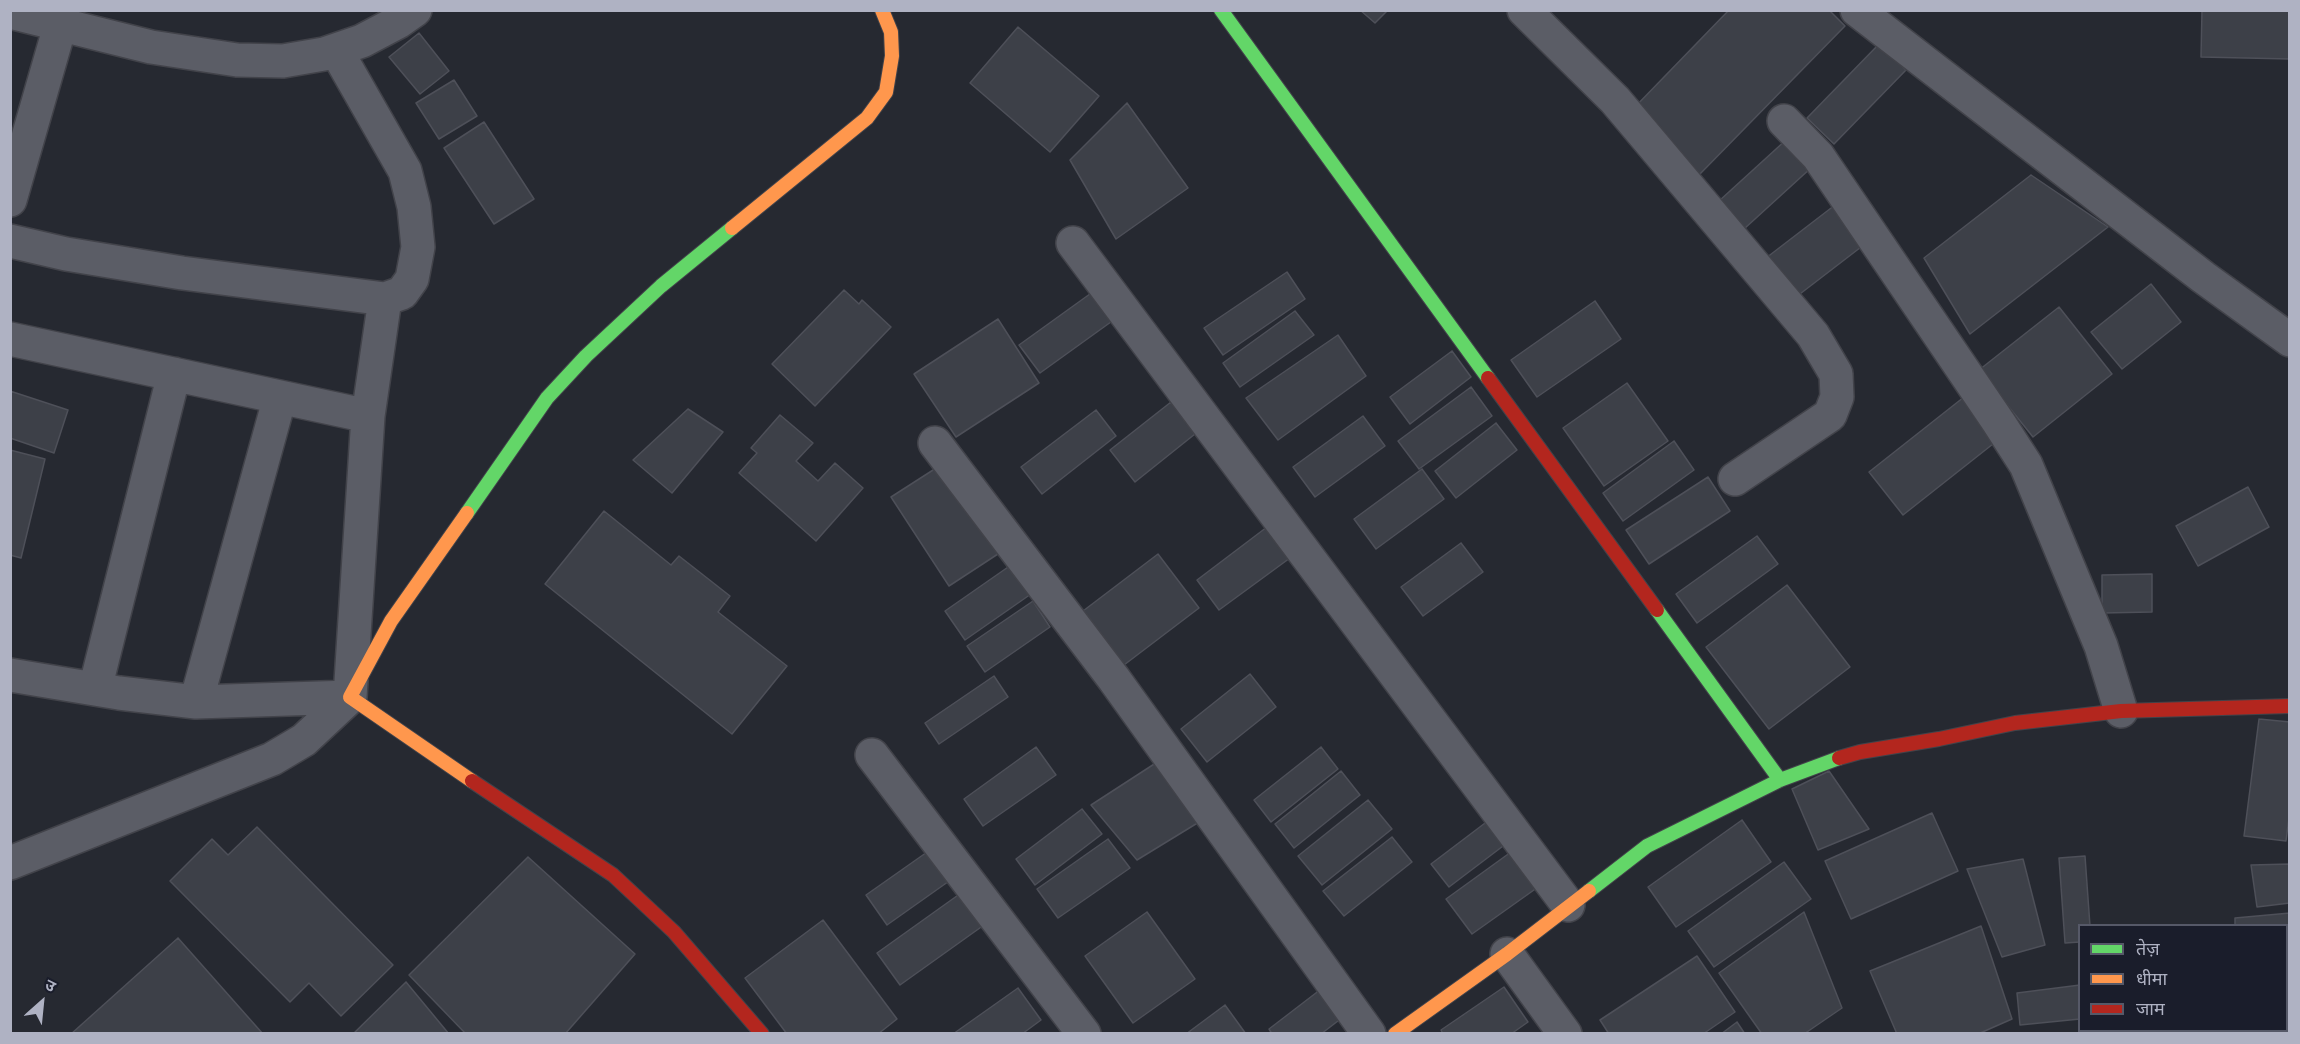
<!DOCTYPE html>
<meta charset="utf-8">
<style>
body{margin:0}
#map{position:relative;width:2300px;height:1044px;overflow:hidden;background:#262931;font-family:"Space Grotesk","Noto Sans Devanagari",sans-serif}
canvas{display:block}
.frame{position:absolute;inset:0;border:12px solid #afb2c3;pointer-events:none}
.legend{position:absolute;left:2078px;top:924px;width:210px;height:108px;box-sizing:border-box;background:#1a1d2b;border:2px solid #565968;margin:0;padding:8px 10px;list-style:none;font-size:18px;color:#afb2c3}
.legend li{display:flex;align-items:center;gap:12px;height:30px}
.legend b{width:30px;border:2px solid #565968}
.north{position:absolute;left:12px;top:972px;width:60px;height:60px;-webkit-text-stroke:4px #1a1d2b;paint-order:stroke;rotate:27deg;font-size:16px;font-weight:700;line-height:24px;text-align:center;color:#afb2c3}
.north::after{content:'';display:block;margin:auto;width:21px;height:27px;background:#afb2c3;clip-path:polygon(50% 0,100% 100%,50% 72%,0 100%)}
</style>
<div id="map">
<canvas width="2300" height="1044"></canvas>
<div class="frame"></div>
<ul class="legend">
<li><b style="height:8px;background:#63d668"></b>तेज़</li>
<li><b style="height:8px;background:#ff974d"></b>धीमा</li>
<li><b style="height:8px;background:#b3261e"></b>जाम</li>
</ul>
<div class="north">उ</div>
</div>
<script>
const g = document.querySelector('canvas').getContext('2d');
g.lineJoin = 'round';
function fill(path, color) { g.fillStyle = color; g.fill(path, 'evenodd'); }
const poly = rows => new Path2D(rows.map(r => 'M' + r).join(''));
function stroke(path, color, width, dash) { g.strokeStyle = color; g.lineWidth = width; g.lineCap = dash ? 'butt' : 'round'; g.setLineDash(dash || []); g.stroke(path); }
const building = poly([
 [1360,10,1388,10,1375,23,1360,10],
 [1729,10,1829,10,1845,26,1699,175,1632,110,1729,10],
 [2202,10,2290,10,2290,59,2201,57,2202,10],
 [1018,27,1099,96,1050,152,970,83,1018,27],
 [419,33,449,71,420,94,389,57,419,33],
 [1879,44,1906,70,1834,144,1807,118,1879,44],
 [454,80,477,116,439,139,416,103,454,80],
 [1127,103,1188,188,1116,239,1070,160,1127,103],
 [484,122,534,199,494,224,444,148,484,122],
 [1787,139,1812,167,1744,229,1719,201,1787,139],
 [2031,175,2108,227,1970,334,1924,258,2031,175],
 [1835,205,1865,244,1796,297,1766,258,1835,205],
 [1287,272,1305,299,1223,355,1204,328,1287,272],
 [2151,284,2181,322,2122,369,2091,332,2151,284],
 [1101,286,1122,314,1040,373,1019,345,1101,286],
 [844,290,859,304,862,300,891,327,815,406,772,364,844,290],
 [1595,301,1621,339,1537,397,1511,360,1595,301],
 [2059,307,2112,374,2033,437,1979,370,2059,307],
 [1295,311,1314,335,1240,387,1223,363,1295,311],
 [998,319,1039,383,956,437,914,374,998,319],
 [1338,335,1366,376,1278,440,1246,398,1338,335],
 [1452,351,1471,377,1410,424,1390,397,1452,351],
 [1627,383,1668,441,1604,486,1563,428,1627,383],
 [1471,387,1492,416,1419,469,1398,441,1471,387],
 [10,391,68,410,54,453,10,438,10,391],
 [1964,397,1998,440,1903,515,1869,472,1964,397],
 [1171,402,1195,434,1135,482,1110,450,1171,402],
 [688,409,723,432,672,493,633,460,688,409],
 [1096,410,1116,436,1042,494,1021,467,1096,410],
 [780,415,813,443,796,461,818,481,835,463,863,488,816,541,739,473,757,453,751,448,780,415],
 [1363,416,1385,446,1315,497,1293,467,1363,416],
 [1496,423,1517,450,1456,498,1435,471,1496,423],
 [1674,441,1694,470,1623,521,1603,493,1674,441],
 [10,450,45,459,21,558,10,555,10,450],
 [944,463,1001,552,949,586,891,497,944,463],
 [1422,469,1444,499,1376,549,1354,519,1422,469],
 [1708,477,1730,511,1649,564,1626,530,1708,477],
 [2248,487,2269,527,2198,566,2176,526,2248,487],
 [604,511,671,565,679,556,730,596,718,612,787,666,732,734,545,584,604,511],
 [1267,527,1290,558,1219,610,1197,580,1267,527],
 [1757,536,1778,564,1697,623,1676,594,1757,536],
 [1461,543,1483,572,1423,616,1401,587,1461,543],
 [1158,554,1199,608,1124,665,1083,611,1158,554],
 [1011,565,1031,594,965,640,945,611,1011,565],
 [2152,574,2152,612,2102,613,2102,575,2152,574],
 [1787,585,1850,667,1769,729,1706,647,1787,585],
 [1033,601,1050,627,985,672,967,646,1033,601],
 [1250,674,1276,707,1207,762,1181,729,1250,674],
 [994,676,1008,697,939,744,925,723,994,676],
 [2259,719,2290,722,2290,810,2286,841,2244,836,2259,719],
 [1036,747,1056,775,983,826,964,799,1036,747],
 [1321,747,1338,769,1271,822,1254,800,1321,747],
 [1165,757,1204,819,1137,860,1091,805,1165,757],
 [1341,771,1360,795,1294,848,1275,824,1341,771],
 [1829,771,1869,829,1818,850,1792,789,1829,771],
 [1368,800,1392,829,1322,885,1298,856,1368,800],
 [1082,809,1102,834,1035,885,1016,859,1082,809],
 [1932,813,1958,871,1851,919,1825,861,1932,813],
 [1493,817,1511,840,1449,887,1431,864,1493,817],
 [1742,820,1771,862,1676,927,1648,887,1742,820],
 [257,827,393,965,341,1016,309,983,290,1002,170,881,212,839,228,855,257,827],
 [1392,837,1412,862,1344,916,1323,891,1392,837],
 [1108,839,1130,868,1058,918,1037,889,1108,839],
 [1522,844,1548,880,1472,934,1446,899,1522,844],
 [930,850,952,879,887,925,866,895,930,850],
 [2085,856,2090,926,2080,926,2080,942,2065,943,2059,858,2085,856],
 [528,857,635,954,565,1034,466,1034,409,975,528,857],
 [2023,859,2045,945,2002,957,1967,869,2023,859],
 [1784,862,1811,899,1714,967,1688,931,1784,862],
 [2290,864,2290,903,2257,907,2251,865,2290,864],
 [961,893,984,925,900,985,877,953,961,893],
 [1147,912,1195,979,1133,1023,1085,956,1147,912],
 [1804,912,1842,1008,1804,1034,1762,1034,1719,973,1804,912],
 [2290,913,2290,952,2286,952,2286,926,2235,926,2235,918,2290,913],
 [823,920,897,1019,878,1034,787,1034,745,978,823,920],
 [1981,926,2012,1019,1978,1034,1897,1034,1870,971,1981,926],
 [178,938,263,1034,71,1034,178,938],
 [1697,956,1735,1012,1703,1034,1609,1034,1600,1020,1697,956],
 [406,982,449,1034,353,1034,406,982],
 [2080,985,2080,1019,2020,1025,2017,993,2080,985],
 [1325,986,1347,1014,1321,1034,1272,1034,1269,1029,1325,986],
 [1504,987,1528,1022,1511,1034,1443,1034,1441,1030,1504,987],
 [1018,988,1041,1020,1022,1034,953,1034,1018,988],
 [1225,1005,1246,1034,1186,1034,1225,1005],
 [1737,1022,1745,1034,1721,1034,1737,1022],
 [2197,1030,2286,1030,2286,1034,2197,1034,2197,1030]
]);
fill(building, '#3d4048');
stroke(building, '#4e5059', 1.5);
const street = poly([
 [1524,10,1615,100,1813,335,1836,374,1837,397,1830,415,1735,479],
 [1857,10,2203,277,2290,340],
 [10,12,151,47,237,60,283,61,324,54,362,41,398,22,415,10],
 [1784,121,1818,156,1999,423,2026,465,2101,646,2121,711],
 [10,200,60,26],
 [10,241,66,254,182,273,385,299,402,293,412,279,418,247,414,207,405,171,336,50],
 [1073,243,1568,905],
 [10,339,368,416],
 [935,443,1114,679,1369,1034],
 [10,675,119,693,196,702,350,697],
 [95,689,174,374],
 [196,702,280,397],
 [872,755,1084,1034],
 [10,863,272,759,304,740,350,697,368,416,385,299],
 [1507,954,1565,1034]
]);
const fast = poly([
 [1221,10,1488,378],
 [467,513,547,398,586,356,661,286,732,228],
 [1657,610,1780,780],
 [1589,891,1647,846,1780,780,1839,758]
]);
const slow = poly([
 [732,228,867,118,886,92,892,56,891,32,882,10],
 [467,513,391,621,350,697,472,781],
 [1395,1034,1507,954,1589,891]
]);
const jam = poly([
 [1488,378,1657,610],
 [1839,758,1860,752,1939,739,2015,723,2121,711,2290,706],
 [472,781,613,875,674,932,762,1034]
]);
stroke(street, '#42434a', 36);
stroke(fast, '#42434a', 16);
stroke(slow, '#42434a', 16);
stroke(jam, '#42434a', 16);
stroke(street, '#5b5d66', 33);
stroke(fast, '#63d668', 14);
stroke(slow, '#ff974d', 14);
stroke(jam, '#b3261e', 14);
</script>
